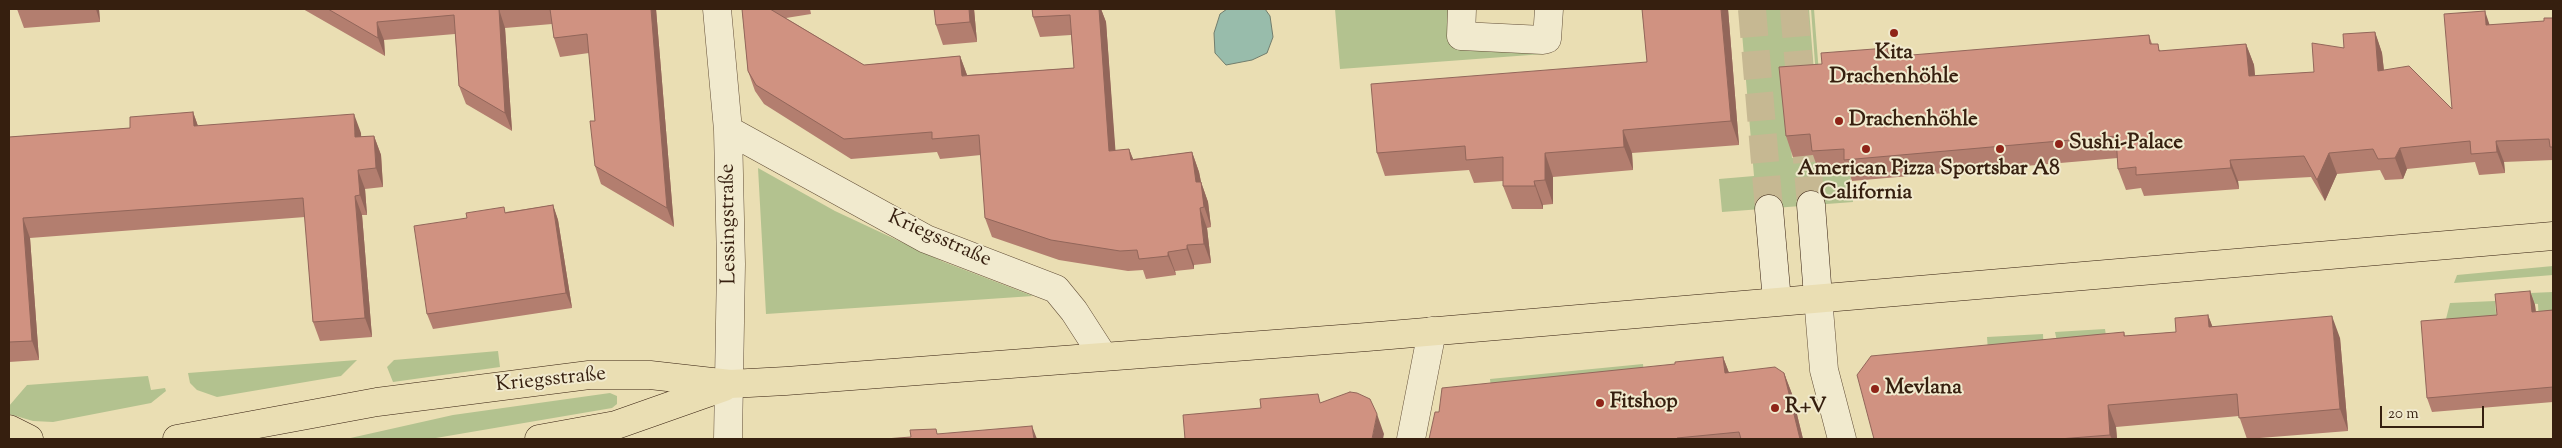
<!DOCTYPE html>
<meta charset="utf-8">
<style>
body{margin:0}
#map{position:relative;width:2562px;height:448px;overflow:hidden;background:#eadeb3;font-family:"Sorts Mill Goudy",serif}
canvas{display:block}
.frame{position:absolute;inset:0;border:10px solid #361f0f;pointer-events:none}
.scale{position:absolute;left:2380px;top:406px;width:104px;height:22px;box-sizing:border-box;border:2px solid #361f0f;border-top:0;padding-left:6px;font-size:15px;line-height:18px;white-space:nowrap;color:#361f0f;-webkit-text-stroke:4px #f1eace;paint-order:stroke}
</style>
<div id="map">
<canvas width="2562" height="448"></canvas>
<div class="frame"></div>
<div class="scale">20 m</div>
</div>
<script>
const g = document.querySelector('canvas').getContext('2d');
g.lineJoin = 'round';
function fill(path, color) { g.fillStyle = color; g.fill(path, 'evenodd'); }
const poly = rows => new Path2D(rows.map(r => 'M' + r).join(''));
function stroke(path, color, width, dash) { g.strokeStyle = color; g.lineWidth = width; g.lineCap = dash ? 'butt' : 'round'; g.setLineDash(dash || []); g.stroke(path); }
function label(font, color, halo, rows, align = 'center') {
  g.font = font + ' "Sorts Mill Goudy",serif'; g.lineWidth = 4; g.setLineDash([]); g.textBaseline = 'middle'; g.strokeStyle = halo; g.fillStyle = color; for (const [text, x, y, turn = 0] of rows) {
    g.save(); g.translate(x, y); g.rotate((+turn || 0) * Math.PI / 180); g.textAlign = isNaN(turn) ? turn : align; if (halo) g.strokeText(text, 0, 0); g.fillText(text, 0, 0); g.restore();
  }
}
fill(poly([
 [1335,9,1462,9,1461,36,1543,40,1544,54,1340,69],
 [1740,9,1809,9,1815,84,1786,87,1792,158,1817,156,1819,173,1850,171,1853,202,1722,212,1719,179,1754,176],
 [1811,9,1814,9,1819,74,1816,77],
 [758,168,835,211,944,262,1033,296,766,314],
 [2553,266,2553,275,2454,283,2457,275],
 [2553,292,2553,323,2539,324,2538,304,2526,303,2530,293],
 [2495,301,2497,326,2443,331,2450,303],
 [2105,329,2109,356,2061,361,2055,332],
 [2043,334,2044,361,1989,365,1987,337],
 [498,351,500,367,393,382,387,367,394,360],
 [357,360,341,376,217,397,197,390,190,383,188,373],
 [1643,364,1645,385,1492,399,1490,379],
 [148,376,151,390,165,388,166,391,151,403,53,422,33,421,9,414,9,406,27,385],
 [610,393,617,396,617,404,612,408,430,439,346,439,453,415]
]), '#b3c28f');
const water = poly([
 [1227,9,1265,9,1270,16,1273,37,1267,53,1252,60,1226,65,1215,53,1214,33,1220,14,1227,9]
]);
fill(water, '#98bcab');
stroke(water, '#717d6d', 1);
stroke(poly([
 [1752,9,1769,209],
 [1794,9,1811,205]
]), '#c6b892', 28, [28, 14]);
const street = poly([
 [717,9,728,130,731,264,728,439],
 [1462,9,1461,36,1543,40,1547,39,1549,9],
 [728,130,926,239,1056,289,1074,311,1103,356],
 [1818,297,1824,370,1842,439],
 [1411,439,1432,331]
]);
const secondary = poly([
 [1811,205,1818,297],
 [1769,209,1777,301]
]);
const primary = poly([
 [9,429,29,439],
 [177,439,377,402,589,375,650,375,730,384,786,381,1367,337,2553,236],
 [539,439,616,425,724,387]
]);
stroke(street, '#634f38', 29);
stroke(secondary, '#361f0f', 29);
stroke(primary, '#361f0f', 29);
stroke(street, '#f1eace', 28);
stroke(secondary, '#f1eace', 28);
stroke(primary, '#eadeb3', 28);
fill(poly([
 [17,9,99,9,100,22,24,28],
 [303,9,656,9,674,227,601,184,595,166,595,121,589,53,560,57,554,38,552,24,505,28,512,131,466,104,459,86,455,34,384,40,385,56],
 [742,9,810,9,811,14,786,18,864,65,960,56,967,75,1074,68,1071,35,1040,37,1033,17,1032,9,1101,9,1106,22,1115,151,1129,149,1133,159,1192,152,1199,172,1201,182,1208,202,1211,227,1207,228,1211,263,1194,265,1194,269,1175,271,1176,275,1146,279,1143,270,1128,271,1059,260,992,237,985,218,981,155,940,159,937,152,851,159,764,104,755,91,748,71],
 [974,9,977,42,943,45,936,25],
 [1642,9,1728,9,1739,145,1632,153,1633,170,1553,177,1553,204,1543,205,1543,209,1512,209,1503,186,1503,181,1474,183,1469,170,1385,176,1377,153,1647,62],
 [2553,18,2553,160,2504,162,2505,173,2479,175,2475,162,2407,169,2403,179,2385,180,2380,170,2337,174,2325,201,2311,177,2238,181,2239,189,2144,196,2141,188,2126,190,2118,169,2118,158,1852,181,1848,170,1819,172,1813,155,1793,157,1786,136,1822,64,2149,35,2152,44,2161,51,2246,44,2254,65,2255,76,2314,72,2344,48,2375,32,2382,53,2384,70,2452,109,2490,25,2544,21],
 [193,112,198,126,361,133,361,137,374,136,381,155,383,187,365,189,367,215,362,215,372,337,320,341,313,322,305,217,30,238,39,360,9,362,9,137,130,128],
 [553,205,558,220,572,308,433,329,427,314,506,212],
 [2530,291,2535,305,2536,312,2553,310,2553,402,2432,412,2427,398,2497,315],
 [2208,315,2212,326,2340,338,2348,431,2247,439,2239,416,2116,427,2117,439,1874,439,2124,332,2125,336,2176,332],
 [1723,357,1729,373,1784,373,1792,394,1803,439,1429,439,1439,412,1675,364]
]), '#b37e6f');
fill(poly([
 [96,9,99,9,100,22],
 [499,9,505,28,512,131,505,113],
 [651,9,656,9,674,227,667,208],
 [969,9,974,9,977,42,970,22],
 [1096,9,1101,9,1106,22,1117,171,1109,151],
 [1721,9,1728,9,1739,145,1731,121],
 [2485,11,2492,32,2486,25],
 [377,22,384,40,385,56,378,38],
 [2375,32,2382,53,2386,91,2378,71],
 [2246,44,2254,65,2257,97,2249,76],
 [1887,48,1894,68,1888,57],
 [960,56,967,75,962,76],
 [193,112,200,132,194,126],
 [354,114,361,133,362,156,355,137],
 [1623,130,1632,153,1633,170,1624,147],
 [374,136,381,155,383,187,376,168],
 [2496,141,2504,162,2505,173,2497,152],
 [2400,148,2407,169,2403,179,2395,158],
 [1129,149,1137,169,1131,160],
 [1192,152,1199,172,1201,182,1208,202,1211,227,1196,182],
 [1545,153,1553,177,1553,204,1545,180],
 [2329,153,2337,174,2325,201,2317,180],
 [2230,160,2238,181,2239,189,2231,168],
 [358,170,365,189,367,215,360,195],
 [1534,181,1543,205,1543,209,1535,186],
 [355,196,362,215,372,337,365,318],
 [553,205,558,220,572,308,566,293],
 [1200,208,1207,228,1211,263,1204,244],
 [23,218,30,238,39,360,32,341],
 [1187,245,1194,265,1194,269,1187,249],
 [1168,252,1175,271,1176,275,1168,256],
 [2530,291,2535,305,2537,326,2532,312],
 [2208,315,2216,336,2209,327],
 [2332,316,2340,338,2348,431,2340,409],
 [1723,357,1731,378,1725,373],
 [1784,373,1792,394,1803,439,1800,439],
 [2108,405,2116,427,2117,439,2112,439,2110,435],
 [1377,414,1384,434,1383,439,1372,439],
 [1032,426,1037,439,1034,439]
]), '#92665a');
const building = poly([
 [328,9,504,9,499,9,505,113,459,86,454,15,377,22,378,38,328,9],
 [550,9,651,9,667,208,595,166,590,121,595,121,587,34,554,38,550,9],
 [742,9,770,9,864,65,960,56,962,76,1074,68,1070,15,1033,17,1032,9,1099,9,1109,151,1129,149,1131,160,1192,152,1196,182,1201,182,1204,207,1200,208,1204,244,1187,245,1187,249,1168,252,1168,256,1139,259,1137,250,1120,251,1051,240,985,218,979,135,932,139,932,132,844,139,756,85,748,71,742,9],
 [934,9,969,9,970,22,936,25,934,9],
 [1642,9,1721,9,1731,121,1623,130,1624,147,1545,153,1545,180,1534,181,1535,186,1503,186,1503,157,1466,160,1465,146,1377,153,1371,84,1647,62,1642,9],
 [2485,11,2486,25,2544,21,2544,18,2553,18,2553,147,2550,147,2549,139,2496,141,2497,152,2471,154,2470,141,2400,148,2395,158,2378,159,2373,149,2329,153,2317,180,2304,156,2230,160,2231,168,2136,175,2136,167,2118,169,2116,136,1844,160,1844,149,1812,151,1810,134,1786,136,1779,67,1822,64,1821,53,1887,48,1888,57,2149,35,2150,44,2158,44,2159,51,2246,44,2249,76,2314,72,2312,43,2344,48,2343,34,2375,32,2378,71,2409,66,2452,109,2444,14,2485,11],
 [193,112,194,126,354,114,355,137,374,136,376,168,358,170,360,195,355,196,365,318,313,322,303,198,23,218,32,341,9,342,9,137,130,128,130,117,193,112],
 [553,205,566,293,427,314,414,226,467,218,466,213,504,207,505,213,553,205],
 [2530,291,2532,312,2553,310,2553,387,2427,398,2421,321,2497,315,2495,294,2530,291],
 [2208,315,2209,327,2332,316,2340,409,2239,418,2237,394,2108,405,2110,435,2059,439,1874,439,1857,375,1871,356,2124,332,2124,336,2176,332,2175,318,2208,315],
 [1723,357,1725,373,1775,367,1784,373,1800,439,1741,439,1739,432,1677,438,1677,439,1429,439,1435,412,1439,412,1442,388,1675,364,1675,362,1723,357],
 [1350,392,1357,393,1370,399,1377,414,1372,439,1185,439,1183,415,1261,408,1260,399,1318,394,1320,403,1350,392],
 [1032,426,1034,439,885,439,911,437,910,430,936,429,937,434,1032,426]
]);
fill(building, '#d09281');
stroke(building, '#92665a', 1);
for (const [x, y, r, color] of [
 [1894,33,5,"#8f2418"],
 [1839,121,5,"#8f2418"],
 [2059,144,5,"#8f2418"],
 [1866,149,5,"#8f2418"],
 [2000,149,5,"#8f2418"],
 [1875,389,5,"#8f2418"],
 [1600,403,5,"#8f2418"],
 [1775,408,5,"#8f2418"]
]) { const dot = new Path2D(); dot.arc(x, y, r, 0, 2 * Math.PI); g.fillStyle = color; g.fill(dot); stroke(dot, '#f1eace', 2); }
label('bold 21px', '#361f0f', '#f1eace', [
 ["Kita",1894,54,"center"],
 ["Drachenhöhle",1894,78,"center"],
 ["Drachenhöhle",1849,121],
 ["Sushi-Palace",2069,144],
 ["American Pizza",1866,170,"center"],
 ["California",1866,194,"center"],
 ["Sportsbar A8",2000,170,"center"],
 ["Mevlana",1885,389],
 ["Fitshop",1610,403],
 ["R+V",1785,408]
], 'left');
label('21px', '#361f0f', '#f1eace', [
 ["Lessingstraße",730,224,-91],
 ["Kriegsstraße",939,240,24],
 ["Kriegsstraße",551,381,-6]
]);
</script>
